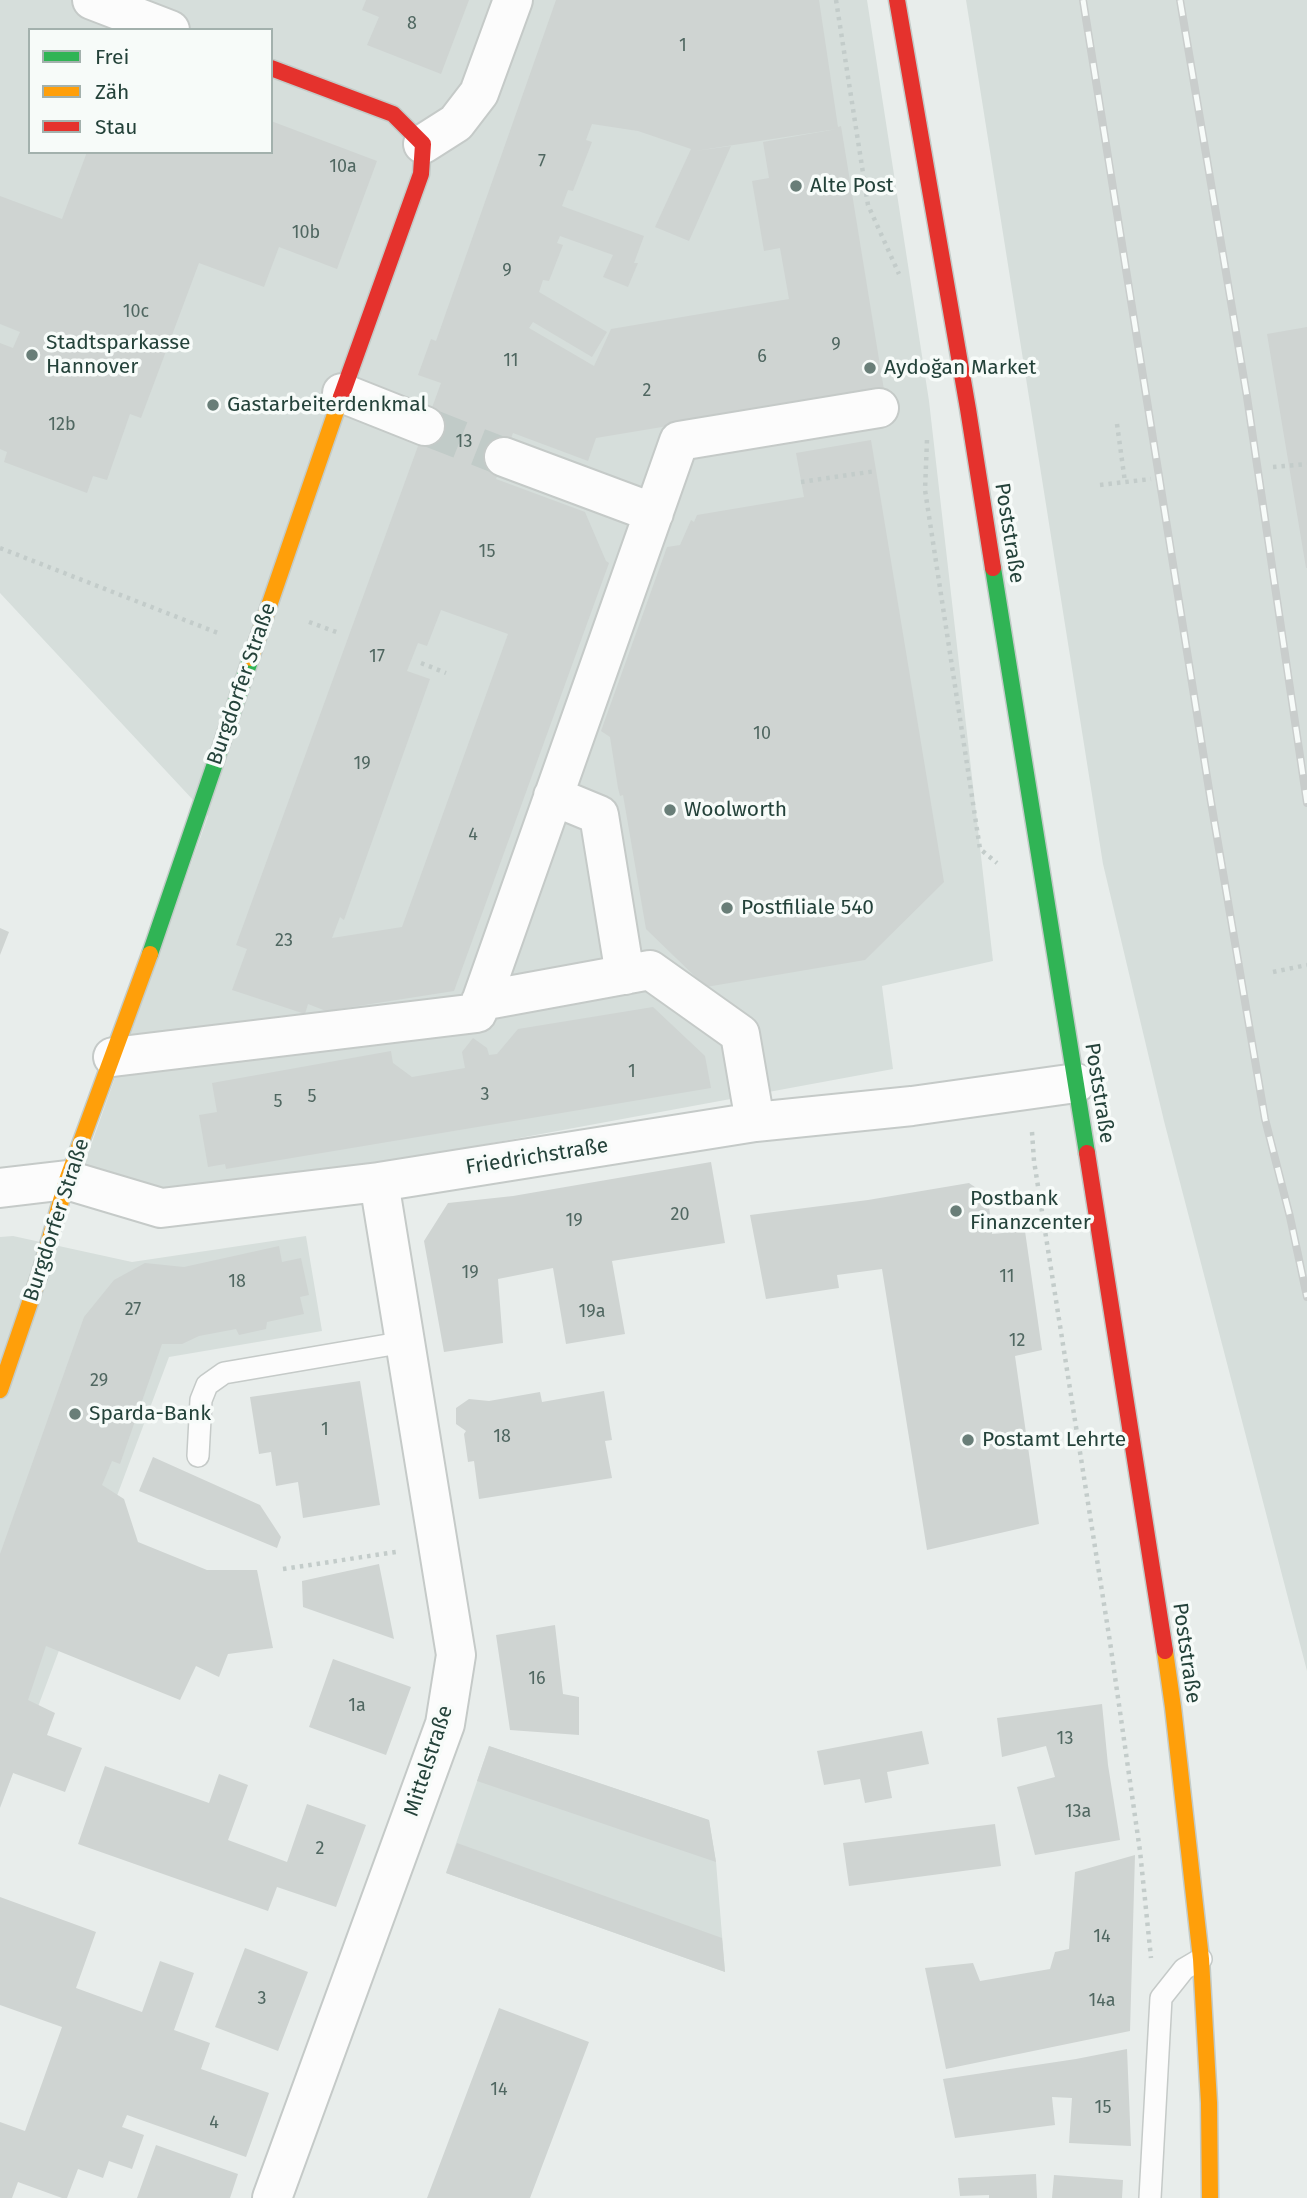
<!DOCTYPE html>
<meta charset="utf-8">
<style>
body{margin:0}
#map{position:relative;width:1307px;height:2198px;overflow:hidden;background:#e8edeb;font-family:"Fira Sans",sans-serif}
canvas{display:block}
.legend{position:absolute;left:28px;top:28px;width:245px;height:126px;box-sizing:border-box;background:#f7fbf9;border:2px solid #a3b1ad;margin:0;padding:9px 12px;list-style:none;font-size:21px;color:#24423a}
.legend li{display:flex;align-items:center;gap:14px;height:35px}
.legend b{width:35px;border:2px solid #a3b1ad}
</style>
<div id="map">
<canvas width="1307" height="2198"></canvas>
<ul class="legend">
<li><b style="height:9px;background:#30b455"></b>Frei</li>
<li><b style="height:9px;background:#ff9f0a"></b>Zäh</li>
<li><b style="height:9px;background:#e5322d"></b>Stau</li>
</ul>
</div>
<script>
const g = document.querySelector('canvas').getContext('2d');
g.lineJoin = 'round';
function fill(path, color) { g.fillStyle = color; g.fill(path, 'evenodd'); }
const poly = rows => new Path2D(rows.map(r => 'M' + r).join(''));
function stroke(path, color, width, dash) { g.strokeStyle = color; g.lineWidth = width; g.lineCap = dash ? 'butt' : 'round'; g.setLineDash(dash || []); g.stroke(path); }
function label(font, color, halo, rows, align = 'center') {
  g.font = font + ' "Fira Sans",sans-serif'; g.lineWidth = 7; g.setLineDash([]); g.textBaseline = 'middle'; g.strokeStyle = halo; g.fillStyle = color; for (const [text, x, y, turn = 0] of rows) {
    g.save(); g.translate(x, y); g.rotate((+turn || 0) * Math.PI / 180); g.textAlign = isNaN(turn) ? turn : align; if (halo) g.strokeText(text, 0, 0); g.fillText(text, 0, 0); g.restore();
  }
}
fill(poly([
 [0,0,867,0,929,401,993,961,882,986,893,1069,173,1202,80,1176,208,816,0,593],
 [30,30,271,30,271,152,30,152],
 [966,0,1307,0,1307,1671,1164,1121,1103,864],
 [13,1236,132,1262,306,1236,322,1331,169,1357,0,1808,0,1237],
 [489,1746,709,1820,716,1862,725,1972,446,1873]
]), '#d6dedb');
fill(poly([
 [366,0,469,0,441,74,367,45,379,17,362,10],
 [556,0,819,0,838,127,841,126,884,390,596,438,588,461,513,433,496,479,585,512,606,561,609,563,454,991,326,1011,308,1004,305,1014,232,990,247,949,236,945,441,383,418,375,431,339,436,341],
 [592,124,638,131,691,149,655,227,689,241,731,146,695,151,837,129,763,142,769,178,752,181,764,251,780,248,789,299,611,329,594,366,529,328,533,322,592,357,607,332,539,292,543,280,549,281,563,245,557,243,560,236,613,255,603,277,628,287,638,263,634,263,644,236,562,206,568,190,573,191,592,142,586,140],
 [441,610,508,634,402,927,332,938,340,917,344,920,430,679,407,671,418,643,427,646],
 [271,121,377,161,337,269,279,247,264,287,199,263,141,418,130,414,107,480,93,476,87,493,4,462,7,452,0,449,0,343,13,348,20,332,0,324,0,196,62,219,87,152,271,152],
 [1307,327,1307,568,1306,568,1267,334],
 [871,440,944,882,865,960,706,987,646,929,623,795,620,796,618,788,610,737,601,731,667,547,680,545,691,520,694,522,697,515,804,497,796,453],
 [0,928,9,932,0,955],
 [653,1007,705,1056,711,1088,226,1169,225,1164,208,1167,199,1115,217,1112,212,1083,391,1051,393,1063,412,1077,465,1068,462,1052,473,1038,487,1048,489,1055,497,1054,518,1029],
 [711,1162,725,1243,612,1261,625,1334,566,1344,553,1268,498,1279,503,1343,444,1352,424,1241,448,1203,513,1196],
 [969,1183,988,1196,992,1234,1025,1231,1042,1350,1015,1356,1039,1524,927,1550,882,1269,837,1275,839,1288,766,1299,750,1215,868,1200],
 [279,1246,282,1262,301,1258,309,1295,300,1297,304,1314,267,1322,266,1329,239,1335,236,1329,199,1336,182,1344,162,1344,120,1464,112,1461,102,1485,124,1499,138,1542,207,1570,257,1570,273,1648,228,1654,219,1677,196,1666,180,1700,46,1646,28,1700,55,1713,47,1735,82,1748,65,1792,13,1773,0,1807,0,1554,84,1317,114,1280,145,1263,184,1267],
 [360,1381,380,1505,303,1518,298,1482,276,1486,271,1452,259,1454,250,1397],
 [604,1391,612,1440,605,1441,612,1478,479,1499,474,1461,468,1462,464,1434,466,1431,456,1424,456,1408,469,1399,489,1401,540,1392,542,1402],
 [153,1457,260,1505,281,1537,277,1548,139,1491],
 [379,1564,394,1639,303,1607,302,1581],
 [555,1625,563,1694,579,1697,579,1735,510,1730,496,1635],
 [333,1659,411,1687,386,1755,309,1727],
 [1102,1704,1108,1765,1120,1840,1035,1855,1017,1787,1055,1777,1046,1746,1002,1757,997,1718],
 [922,1731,929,1764,887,1772,892,1798,865,1803,860,1779,824,1785,817,1751],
 [489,1746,709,1820,716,1862,477,1781],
 [105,1766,209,1803,219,1774,248,1785,228,1840,287,1862,307,1804,366,1825,336,1907,277,1887,268,1911,78,1844],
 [995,1824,1001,1866,849,1886,843,1843],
 [457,1843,722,1938,725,1972,446,1873],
 [1135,1855,1130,2031,946,2069,925,1968,973,1963,980,1981,1050,1969,1055,1952,1069,1949,1075,1872],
 [0,1897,96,1932,76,1988,142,2012,160,1961,194,1973,174,2030,210,2043,201,2069,269,2093,246,2157,127,2115,122,2127,144,2135,132,2169,109,2161,103,2178,78,2169,67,2198,62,2198,18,2182,12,2198,0,2198,0,2122,25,2131,62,2027,0,2005],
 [245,1948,308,1972,278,2051,215,2027],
 [499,2008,589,2042,530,2198,427,2198],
 [1127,2049,1131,2146,1069,2143,1072,2098,1052,2097,1055,2125,955,2138,943,2079,1076,2059],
 [156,2145,238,2174,230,2198,137,2198],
 [1036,2174,1037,2198,989,2198,989,2195,960,2196,958,2178],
 [1054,2175,1123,2180,1122,2198,1052,2198]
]), '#cfd4d2');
stroke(poly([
 [425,426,504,457]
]), '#c1cbc8', 38, [38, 19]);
const lane = poly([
 [198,1456,201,1400,207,1385,224,1373,405,1342],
 [1150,2198,1161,1998,1184,1969,1201,1959]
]);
const street = poly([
 [92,0,170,30],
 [423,144,456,123,479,93,513,0],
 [342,393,425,426],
 [504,457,654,513],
 [553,796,599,815,625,975],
 [481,1001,650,970,740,1034,755,1122],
 [113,1057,477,1013,679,441,879,408],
 [0,1188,67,1180,161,1208,379,1182,755,1122,912,1106,1076,1083],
 [272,2198,445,1724,456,1655,379,1182]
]);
const fast = poly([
 [993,568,1087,1153],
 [150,954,251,658]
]);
const slow = poly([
 [251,658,341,397],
 [0,1390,40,1273,67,1180,150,954],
 [1165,1651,1173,1707,1201,1959,1209,2103,1210,2198]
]);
const jam = poly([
 [897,0,968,409,993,568],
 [271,68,393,114,423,144,421,174,341,397],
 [1087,1153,1165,1651]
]);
stroke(lane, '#c5cac8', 24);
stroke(street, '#c5cac8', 42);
stroke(fast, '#c3cbc8', 19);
stroke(slow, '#c3cbc8', 19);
stroke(jam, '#c3cbc8', 19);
stroke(poly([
 [836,0,868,205,899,274],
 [1117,424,1125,482],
 [927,440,925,490,980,849,997,863],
 [1273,467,1307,464],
 [801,482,876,471],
 [1100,485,1151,479],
 [0,548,218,633],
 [309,622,339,633],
 [421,663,446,673],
 [1273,972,1307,965],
 [1032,1132,1034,1161,1110,1642,1140,1851,1151,1958],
 [283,1569,396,1552]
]), '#c3ccca', 4.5, [3.5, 5]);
stroke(lane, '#fcfcfc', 21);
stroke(street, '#fcfcfc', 38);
stroke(fast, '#30b455', 16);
stroke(slow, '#ff9f0a', 16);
stroke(jam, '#e5322d', 16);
const rail = poly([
 [1083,0,1211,802,1265,1119,1290,1217,1307,1297],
 [1180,0,1247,397,1307,803]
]);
stroke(rail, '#c9cdcc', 8);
stroke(rail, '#f7fbf9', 5, [16]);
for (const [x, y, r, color] of [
 [796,186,7,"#697e78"],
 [32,355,7,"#697e78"],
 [870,368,7,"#697e78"],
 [213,405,7,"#697e78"],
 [670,810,7,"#697e78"],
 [727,908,7,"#697e78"],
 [956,1211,7,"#697e78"],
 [75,1414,7,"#697e78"],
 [968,1440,7,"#697e78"]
]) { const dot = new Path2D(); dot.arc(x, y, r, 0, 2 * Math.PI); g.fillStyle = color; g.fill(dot); stroke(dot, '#f7fbf9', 2.5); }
label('18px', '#506761', null, [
 ["8",412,24],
 ["1",683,46],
 ["7",542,162],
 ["10a",343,167],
 ["10b",306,233],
 ["9",507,271],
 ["10c",136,312],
 ["9",836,345],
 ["6",762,357],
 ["11",511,361],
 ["2",647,391],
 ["12b",62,425],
 ["13",464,442],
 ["15",487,552],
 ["17",377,657],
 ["10",762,734],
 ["19",362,764],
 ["4",473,835],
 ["23",284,941],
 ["1",632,1072],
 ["3",485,1095],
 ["5",312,1097],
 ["5",278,1102],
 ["20",680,1215],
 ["19",574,1221],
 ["19",470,1273],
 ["11",1007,1277],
 ["18",237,1282],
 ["27",133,1310],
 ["19a",592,1312],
 ["12",1017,1341],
 ["29",99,1381],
 ["1",325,1430],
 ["18",502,1437],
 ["16",537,1679],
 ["1a",357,1706],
 ["13",1065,1739],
 ["13a",1078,1812],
 ["2",320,1849],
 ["14",1102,1937],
 ["3",262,1999],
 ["14a",1102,2001],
 ["14",499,2090],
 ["15",1103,2108],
 ["4",214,2123]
]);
label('21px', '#24423a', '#f7fbf9', [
 ["Alte Post",810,186],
 ["Stadtsparkasse",46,343],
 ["Hannover",46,367],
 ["Aydoğan Market",884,368],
 ["Gastarbeiterdenkmal",227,405],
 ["Woolworth",684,810],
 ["Postfiliale 540",741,908],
 ["Postbank",970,1199],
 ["Finanzcenter",970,1223],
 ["Sparda-Bank",89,1414],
 ["Postamt Lehrte",982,1440]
], 'left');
label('21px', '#24423a', '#f7fbf9', [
 ["Poststraße",1009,533,81],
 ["Burgdorfer Straße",242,684,-71],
 ["Poststraße",1099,1093,81],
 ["Friedrichstraße",537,1157,-9],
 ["Burgdorfer Straße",57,1220,-72],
 ["Poststraße",1186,1653,82],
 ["Mittelstraße",429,1761,-72]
]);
</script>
